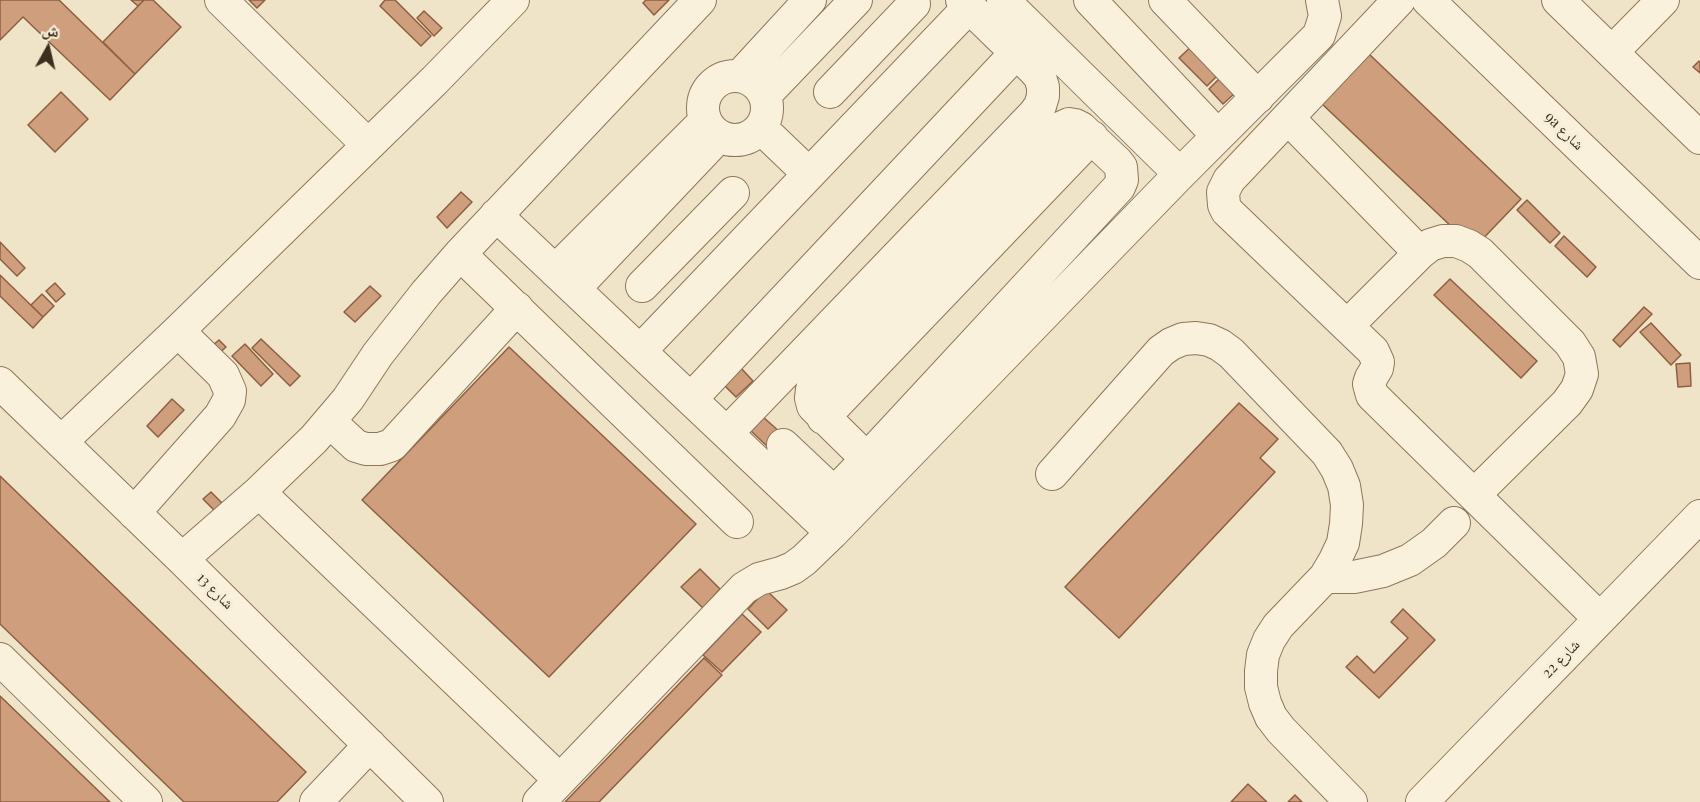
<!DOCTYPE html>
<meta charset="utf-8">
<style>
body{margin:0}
#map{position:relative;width:1700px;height:802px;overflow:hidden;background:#f0e4c8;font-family:"Playfair Display","Noto Naskh Arabic",serif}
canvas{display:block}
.north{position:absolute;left:18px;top:18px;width:60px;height:60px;-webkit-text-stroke:4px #f7eed8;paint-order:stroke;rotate:8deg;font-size:16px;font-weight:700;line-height:24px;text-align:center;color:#3d2e20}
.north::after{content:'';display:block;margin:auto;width:21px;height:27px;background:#3d2e20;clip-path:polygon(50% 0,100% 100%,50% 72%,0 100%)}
</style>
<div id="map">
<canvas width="1700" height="802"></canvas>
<div class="north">ش</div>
</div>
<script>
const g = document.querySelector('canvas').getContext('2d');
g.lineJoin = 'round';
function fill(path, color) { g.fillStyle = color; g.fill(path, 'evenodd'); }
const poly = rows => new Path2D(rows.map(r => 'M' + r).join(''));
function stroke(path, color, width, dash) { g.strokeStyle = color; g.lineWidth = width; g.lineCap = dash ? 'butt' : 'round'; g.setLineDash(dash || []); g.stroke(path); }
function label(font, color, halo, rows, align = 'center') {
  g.font = font + ' "Playfair Display","Noto Naskh Arabic",serif'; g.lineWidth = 6; g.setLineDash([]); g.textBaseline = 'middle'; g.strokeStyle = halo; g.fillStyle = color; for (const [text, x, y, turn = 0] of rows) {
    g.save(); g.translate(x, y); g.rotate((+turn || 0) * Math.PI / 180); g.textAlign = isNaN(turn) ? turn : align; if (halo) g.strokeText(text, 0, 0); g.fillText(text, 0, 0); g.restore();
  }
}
const building = poly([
 [0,0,59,0,135,74,110,100,23,17,0,40,0,0],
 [131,0,144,0,138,6,131,0],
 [144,0,153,0,181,27,135,74,103,42,144,0],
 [249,0,265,0,257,8,249,0],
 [385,0,395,0,431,36,421,46,380,6,385,0],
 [646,0,669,0,654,15,643,3,646,0],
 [424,11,442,28,434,36,417,18,424,11],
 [1195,43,1222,71,1207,86,1179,58,1195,43],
 [1369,54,1521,199,1474,248,1321,103,1369,54],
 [1699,61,1700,62,1700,73,1693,67,1699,61],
 [1220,78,1235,93,1223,104,1209,89,1220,78],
 [61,92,88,119,55,152,28,125,61,92],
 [461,192,472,202,447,228,437,217,461,192],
 [1527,200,1560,233,1550,243,1517,210,1527,200],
 [1564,236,1596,267,1587,277,1555,246,1564,236],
 [0,242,25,268,17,276,0,259,0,242],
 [0,275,43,317,33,328,0,296,0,275],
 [1450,279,1537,361,1521,378,1434,295,1450,279],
 [55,283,65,294,56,302,46,291,55,283],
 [370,286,381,296,355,322,344,312,370,286],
 [42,294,54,306,43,317,31,305,42,294],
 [1644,307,1652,314,1620,347,1613,340,1644,307],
 [1651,323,1681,355,1671,365,1640,332,1651,323],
 [261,339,300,376,290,386,252,348,261,339],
 [219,340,226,347,214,358,207,350,219,340],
 [245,344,273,374,261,386,232,356,245,344],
 [509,347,696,524,549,677,362,500,509,347],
 [1690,363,1691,386,1678,387,1676,364,1690,363],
 [740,367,753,381,736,397,723,384,740,367],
 [172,399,184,410,158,437,147,426,172,399],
 [1239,403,1278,439,1260,458,1275,472,1119,638,1065,587,1239,403],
 [762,416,781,433,768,447,750,430,762,416],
 [0,476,306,772,277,802,184,802,0,624,0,476],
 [211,492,224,505,216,512,203,499,211,492],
 [700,569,720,589,703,608,681,587,700,569],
 [766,590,787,610,768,629,748,609,766,590],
 [1403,609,1435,640,1379,698,1346,667,1357,656,1374,673,1408,638,1391,622,1403,609],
 [742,614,761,632,722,672,703,655,742,614],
 [704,658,722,675,599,802,565,802,704,658],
 [0,696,110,802,0,802,0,696],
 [1248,784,1267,802,1231,802,1248,784],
 [1295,795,1302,802,1288,802,1295,795]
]);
fill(building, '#cf9f7d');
stroke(building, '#8d5f41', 1.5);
const minor = poly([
 [221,0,368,145],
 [1003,0,1180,174],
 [1090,0,1218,136],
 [1165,0,1258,97],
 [1399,0,1229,180,1223,192,1224,205,1227,211,1373,351,1378,362,1377,368,1371,378,1369,384,1372,395,1600,619],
 [1428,0,1700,263],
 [1558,0,1700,138],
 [1612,52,1663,0],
 '703 108a32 32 0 1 1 64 0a32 32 0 1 1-64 0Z',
 [740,76,810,0],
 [830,92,914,4],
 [765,95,856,0],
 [1288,118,1420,253],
 [761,128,809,174],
 [496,215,829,530],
 [460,254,737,522],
 [555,271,705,121],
 [642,286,733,193],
 [574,289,719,136],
 [1347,326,1420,253,1430,245,1443,241,1456,241,1469,246,1480,253,1570,343,1579,357,1582,374,1577,389,1567,403,1474,495],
 [640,351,969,7],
 [0,383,182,559,427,802],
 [691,399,1016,53],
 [823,418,1092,137],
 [330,422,356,446,366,449,380,449,392,445,517,308],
 [727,433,1034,114,1040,106,1043,96,1043,87,1040,77,1033,69,962,0],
 [61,442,178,331,435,80,513,0],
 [783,445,834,493],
 [1052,474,1161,351,1171,344,1183,339,1196,338,1209,340,1220,345,1231,353,1327,453,1337,469,1344,486,1347,505,1346,524,1343,543,1335,560,1325,577,1278,626,1269,640,1263,655,1261,671,1261,687,1265,703,1271,717,1281,730,1351,802],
 [259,492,560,780],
 [134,513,220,416,229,400,230,391,223,375,178,331],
 [813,515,867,459,877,448,1119,187,1122,180,1121,167,1117,162,1081,128,1075,125,1069,124,1058,129,818,381,812,389,811,398,813,406,867,459],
 [182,559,259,492,314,439,348,399,378,354,426,293,460,254,700,0],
 [1325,577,1354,577,1383,571,1410,560,1434,543,1454,523],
 [0,659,146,802],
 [316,802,370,745],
 [539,802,744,588,759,579,781,573,793,568,804,560,832,533,1180,174,1319,35,1325,16,1322,0],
 [1422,802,1700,516]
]);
stroke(minor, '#8d765c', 34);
stroke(minor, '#faf1dc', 32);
label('15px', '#3d2e20', '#f7eed8', [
 ["9a شارع",1564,131,44],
 ["شارع 13",215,591,45],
 ["شارع 22",1561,659,-46]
]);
</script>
